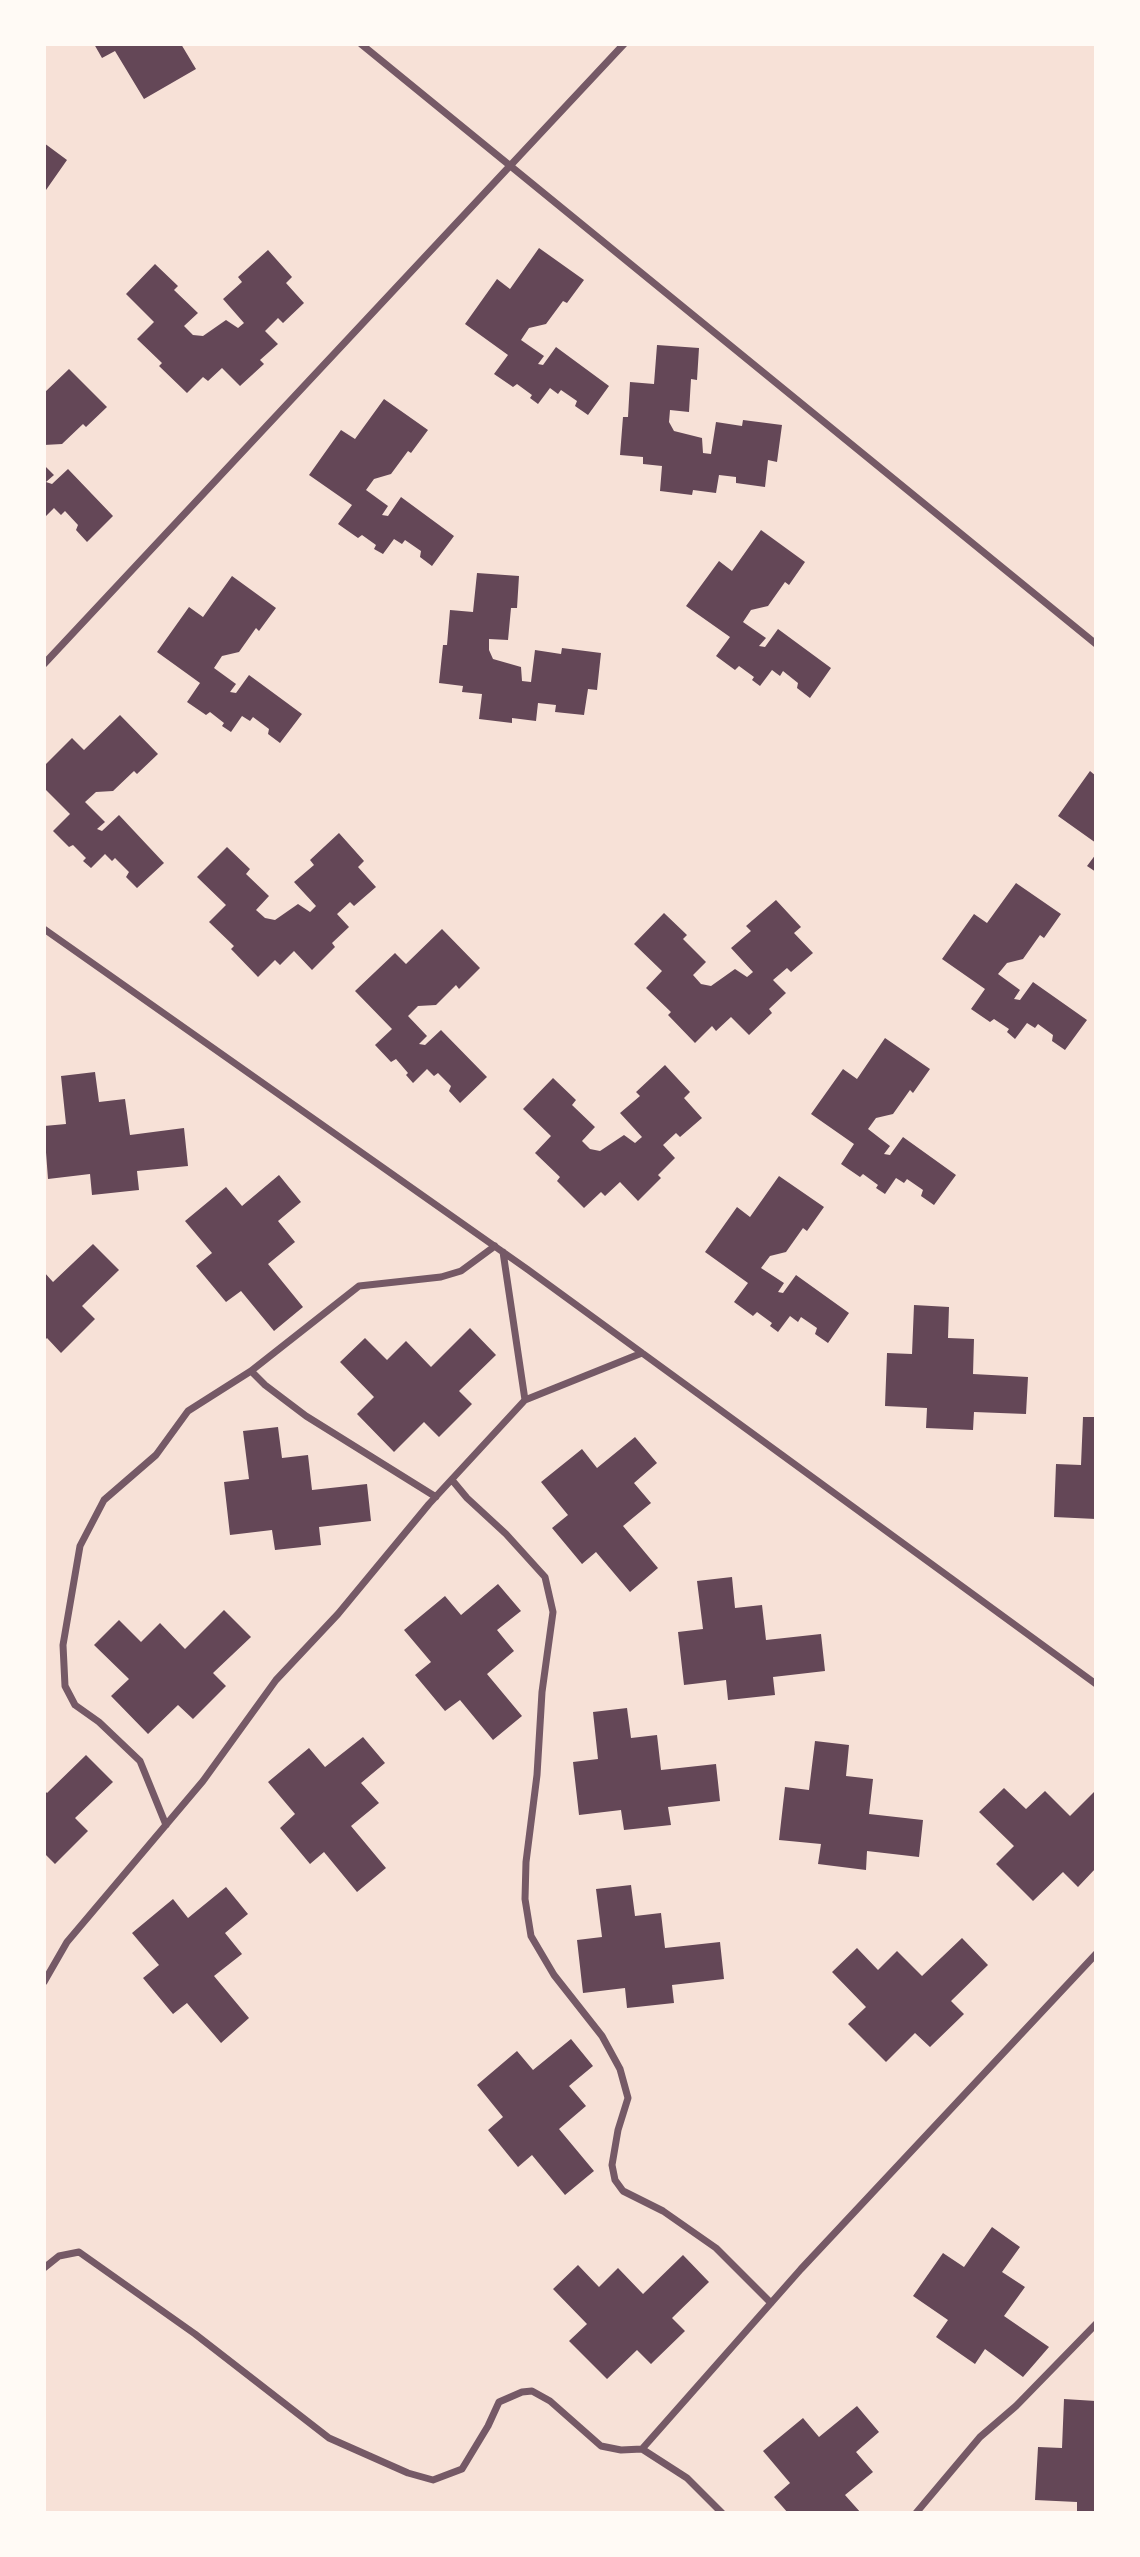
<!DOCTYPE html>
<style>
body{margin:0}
#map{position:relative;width:1140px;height:2557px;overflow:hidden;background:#f7e1d7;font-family:Manrope,sans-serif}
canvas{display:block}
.frame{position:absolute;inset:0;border:46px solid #fffaf5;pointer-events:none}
</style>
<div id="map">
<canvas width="1140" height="2557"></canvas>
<div class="frame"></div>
</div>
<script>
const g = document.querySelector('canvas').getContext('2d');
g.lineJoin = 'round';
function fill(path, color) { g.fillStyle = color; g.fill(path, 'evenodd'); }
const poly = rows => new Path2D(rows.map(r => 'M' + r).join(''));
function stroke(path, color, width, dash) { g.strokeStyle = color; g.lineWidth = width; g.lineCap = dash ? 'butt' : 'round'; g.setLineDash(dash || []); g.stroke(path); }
fill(poly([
 [94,44,181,44,196,69,144,99,115,51,102,58],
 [44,143,67,160,46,190,44,189],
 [539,248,584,280,567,303,563,301,546,324,529,328,521,340,544,356,538,364,543,365,556,347,609,386,588,415,575,406,577,401,561,390,558,394,550,388,538,404,530,398,532,395,517,384,513,387,494,374,508,355,465,324,497,279,510,289],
 [268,250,292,277,286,283,304,303,283,323,278,318,265,331,278,344,260,360,264,364,240,386,222,368,208,381,203,377,187,393,159,366,162,363,137,339,154,322,126,294,155,264,178,286,174,290,198,313,184,326,193,335,203,336,226,320,238,328,244,323,223,299,242,282,238,277],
 [657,345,699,348,697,380,691,379,689,412,670,410,669,422,674,431,702,438,703,453,711,454,716,422,742,426,743,420,782,425,777,462,768,460,765,487,736,483,736,477,719,475,716,493,693,490,692,495,660,491,662,466,643,464,643,457,620,455,623,417,628,417,630,382,654,384],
 [69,369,107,407,86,427,83,424,62,444,44,445,44,393],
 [384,399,428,430,411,453,408,451,391,474,374,479,366,490,388,506,382,515,388,516,401,497,454,536,432,566,420,557,421,551,405,540,402,544,394,539,383,554,374,549,376,545,362,535,358,538,338,524,352,505,309,475,341,430,355,439],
 [44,465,54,475,46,482,52,484,68,469,113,516,87,542,76,530,78,525,65,511,61,515,54,508,44,518],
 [761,530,805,562,789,585,785,582,768,606,751,610,743,622,766,638,759,646,765,647,778,629,831,668,810,698,797,688,798,683,783,671,780,676,772,670,760,686,752,680,754,677,739,666,735,670,716,656,730,637,686,606,719,561,732,571],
 [477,573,519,576,517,608,511,608,508,640,489,639,489,650,493,659,521,667,522,681,531,682,535,650,561,654,562,648,601,653,597,690,588,689,584,715,555,712,556,705,538,703,536,721,512,718,512,723,479,719,482,694,462,692,463,686,439,683,443,645,447,645,450,610,473,612],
 [232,576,276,608,259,631,256,628,239,652,222,656,214,668,236,684,230,692,236,693,249,675,302,714,280,743,268,734,269,729,253,717,250,721,242,716,231,732,222,726,224,723,210,712,206,715,187,702,200,683,157,652,189,607,203,617],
 [120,715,158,754,137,774,134,771,113,791,96,792,85,802,105,822,97,829,102,831,119,815,164,863,137,888,126,877,129,872,115,858,112,861,105,854,91,868,83,861,86,858,73,845,69,847,53,831,70,814,44,788,44,766,72,738,84,750],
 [1090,771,1096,776,1096,843,1058,816],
 [339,833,364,861,358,867,376,887,354,906,350,902,337,914,349,927,332,943,335,947,312,970,294,951,280,965,275,960,258,977,231,949,234,946,209,922,226,905,197,877,227,847,250,869,246,874,269,896,256,910,265,918,275,920,298,904,310,912,316,906,294,882,314,865,310,860],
 [1096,854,1096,872,1087,866],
 [1016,883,1061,914,1044,938,1040,935,1023,959,1007,963,998,974,1020,990,1014,999,1020,1000,1033,982,1087,1020,1065,1050,1052,1041,1053,1035,1038,1024,1035,1028,1027,1023,1015,1039,1007,1032,1009,1029,994,1019,990,1022,971,1009,985,989,942,959,974,914,987,923],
 [776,900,801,927,794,933,813,953,791,972,787,968,773,980,786,993,769,1009,772,1013,749,1035,731,1017,716,1031,712,1026,695,1043,668,1015,671,1012,646,988,662,971,634,944,664,913,687,935,683,939,706,962,693,975,701,984,711,986,735,969,747,977,753,972,731,948,751,931,746,926],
 [442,929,480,968,459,989,456,985,436,1005,418,1006,408,1016,427,1036,419,1044,425,1045,441,1030,487,1077,460,1103,449,1091,451,1086,438,1073,434,1076,427,1069,413,1083,406,1075,408,1073,396,1059,391,1062,375,1045,392,1029,355,991,395,953,406,964],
 [885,1038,930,1069,913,1093,910,1090,893,1114,876,1118,868,1129,890,1146,884,1154,890,1155,903,1137,956,1175,934,1205,921,1196,923,1190,907,1179,904,1183,896,1178,885,1194,876,1188,878,1185,863,1174,860,1177,841,1164,854,1144,811,1114,843,1069,857,1079],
 [665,1065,690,1092,684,1098,702,1118,680,1137,676,1133,663,1145,675,1158,658,1175,661,1178,638,1201,620,1182,605,1196,601,1192,584,1208,557,1181,560,1177,535,1153,551,1136,523,1109,553,1078,576,1100,572,1105,595,1127,582,1141,590,1149,600,1151,624,1135,635,1143,642,1137,620,1113,640,1096,636,1092],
 [95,1072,99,1102,125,1099,130,1135,184,1128,188,1166,137,1171,139,1190,92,1195,90,1174,48,1179,44,1126,66,1124,61,1076],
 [279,1175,301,1202,278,1221,295,1242,268,1264,303,1307,274,1331,241,1291,226,1302,196,1266,212,1253,185,1221,226,1187,242,1206],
 [779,1176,824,1207,807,1231,803,1228,786,1252,770,1256,761,1268,784,1283,778,1292,783,1293,796,1275,849,1313,828,1343,815,1334,817,1328,801,1317,798,1322,790,1316,778,1332,770,1326,772,1323,757,1312,753,1316,734,1302,748,1283,705,1252,737,1207,750,1217],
 [93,1244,119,1270,82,1306,95,1319,61,1353,47,1338,44,1341,44,1272,53,1282],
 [914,1305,949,1307,948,1338,974,1339,973,1374,1028,1377,1026,1414,974,1412,973,1430,926,1428,927,1408,885,1406,887,1353,912,1354],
 [470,1328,496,1355,459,1391,472,1404,439,1437,424,1422,394,1452,357,1414,374,1397,340,1362,365,1338,387,1360,406,1341,431,1367],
 [1083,1417,1096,1417,1096,1519,1054,1517,1056,1464,1081,1465],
 [278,1427,282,1458,308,1455,312,1490,367,1484,371,1521,319,1527,321,1545,275,1550,272,1530,230,1535,224,1482,249,1479,243,1431],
 [635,1437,657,1463,634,1483,651,1503,623,1526,658,1568,630,1592,596,1552,582,1564,552,1528,568,1515,541,1482,582,1449,597,1468],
 [732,1577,735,1608,762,1605,766,1640,821,1634,825,1671,773,1677,775,1695,728,1700,726,1680,684,1685,678,1632,703,1629,697,1581],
 [498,1584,521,1611,497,1630,514,1651,487,1674,522,1716,493,1740,460,1700,445,1711,415,1675,431,1662,404,1630,445,1596,461,1615],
 [224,1610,251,1637,213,1673,226,1686,193,1719,178,1705,148,1734,111,1696,129,1679,94,1645,119,1620,141,1642,160,1623,185,1649],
 [627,1708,631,1738,657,1735,661,1770,716,1764,720,1801,668,1807,671,1825,624,1830,621,1810,579,1815,573,1762,598,1759,593,1712],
 [363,1737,385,1763,361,1783,379,1803,351,1826,386,1868,357,1892,324,1852,310,1864,280,1828,295,1814,268,1782,309,1748,325,1767],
 [815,1741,849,1745,846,1776,873,1779,869,1814,923,1820,919,1857,867,1851,866,1870,818,1864,821,1844,779,1840,785,1787,809,1790],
 [86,1755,113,1782,75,1818,88,1831,55,1864,44,1853,44,1790,47,1793],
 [1004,1788,1026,1809,1045,1791,1070,1816,1096,1790,1096,1868,1078,1887,1063,1872,1033,1901,996,1864,1014,1846,979,1812],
 [631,1885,635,1916,661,1913,665,1948,720,1942,724,1979,672,1985,674,2003,627,2008,625,1988,583,1993,577,1940,602,1937,596,1889],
 [226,1887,248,1914,225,1933,242,1954,214,1976,249,2018,221,2043,187,2003,173,2014,143,1978,159,1965,132,1933,173,1899,188,1918],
 [962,1938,988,1965,951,2001,964,2014,930,2047,915,2033,886,2062,848,2024,866,2007,832,1972,857,1948,878,1970,897,1951,922,1976],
 [571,2039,593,2066,569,2086,586,2106,559,2129,594,2171,565,2195,532,2155,518,2167,488,2130,503,2117,477,2085,517,2051,533,2070],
 [992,2227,1020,2247,1002,2272,1025,2287,1004,2316,1049,2347,1023,2377,985,2349,975,2364,936,2337,948,2320,913,2296,943,2253,964,2267],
 [683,2255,709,2282,672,2318,685,2331,651,2364,637,2350,607,2379,569,2341,587,2324,553,2289,578,2265,599,2287,618,2268,643,2294],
 [1064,2399,1096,2401,1096,2513,1077,2513,1077,2502,1035,2500,1038,2447,1062,2448],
 [857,2406,879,2432,856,2452,873,2472,845,2495,861,2513,788,2513,774,2497,790,2483,763,2451,803,2418,819,2437]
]), '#644757');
stroke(poly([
 [361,44,1096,644],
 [44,664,624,44],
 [44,929,527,1269,1096,1684],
 [503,1252,525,1400],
 [452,1480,467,1498,506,1534,545,1577,553,1612,542,1692,537,1775,526,1862,525,1899,531,1936,554,1975,602,2036,620,2069,628,2098,618,2130,612,2165,615,2180,623,2191,663,2211,716,2248,771,2303],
 [436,1497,306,1416,265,1385,251,1371,359,1286,441,1277,461,1271,495,1246],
 [166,1825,140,1761,99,1722,75,1705,65,1686,63,1645,80,1546,104,1500,156,1455,188,1411,251,1371],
 [44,1982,67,1942,203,1781,276,1680,338,1614,429,1504,525,1400,642,1353],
 [44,2268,59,2256,79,2252,195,2334,329,2438,408,2473,433,2480,462,2469,488,2426,499,2402,522,2392,532,2391,550,2401,601,2446,621,2450,642,2449,801,2269,1096,1954],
 [642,2449,687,2478,722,2513],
 [916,2513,980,2437,1016,2406,1096,2324]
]), '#755966', 7);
</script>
